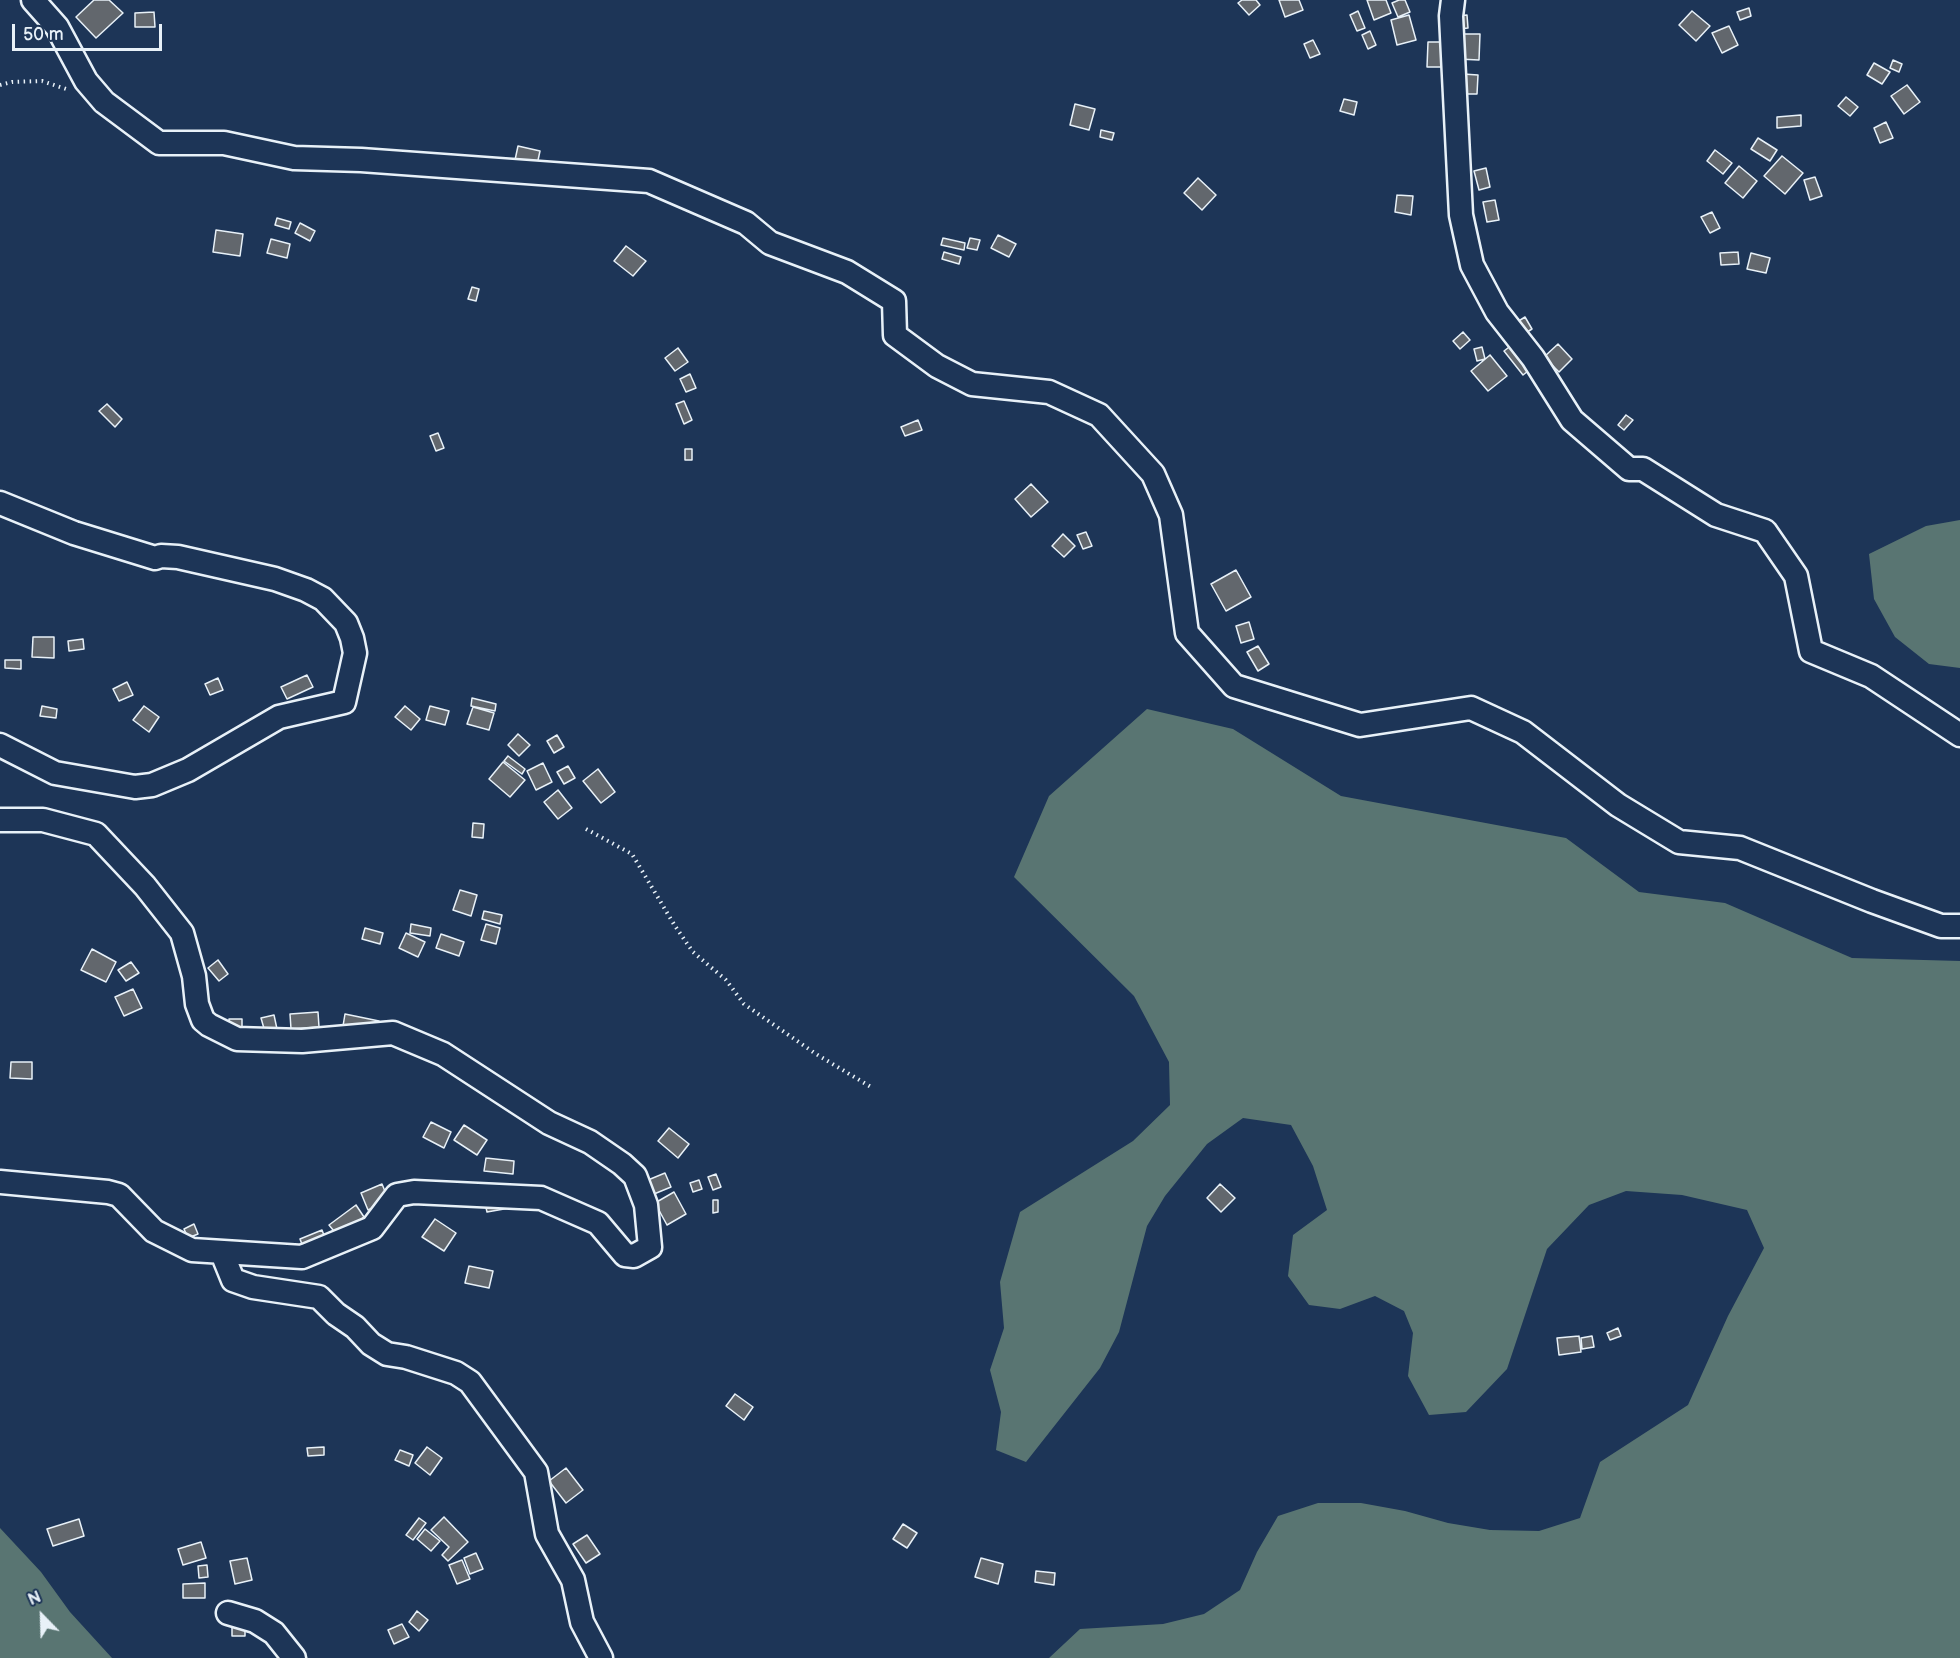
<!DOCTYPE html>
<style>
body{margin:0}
#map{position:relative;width:1960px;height:1658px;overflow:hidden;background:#1d3557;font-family:"Balsamiq Sans",sans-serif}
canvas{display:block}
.north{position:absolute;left:12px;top:1586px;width:60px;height:60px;-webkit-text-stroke:4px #1d3557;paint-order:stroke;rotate:337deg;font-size:16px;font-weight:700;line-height:24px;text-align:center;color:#e8f1f8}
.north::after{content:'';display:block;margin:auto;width:21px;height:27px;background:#e8f1f8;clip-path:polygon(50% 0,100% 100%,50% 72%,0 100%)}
.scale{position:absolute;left:12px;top:24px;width:150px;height:27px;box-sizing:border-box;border:3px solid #e8f1f8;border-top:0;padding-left:8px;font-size:18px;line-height:21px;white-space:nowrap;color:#e8f1f8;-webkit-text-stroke:4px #1d3557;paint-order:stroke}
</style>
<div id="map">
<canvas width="1960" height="1658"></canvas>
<div class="north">N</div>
<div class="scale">50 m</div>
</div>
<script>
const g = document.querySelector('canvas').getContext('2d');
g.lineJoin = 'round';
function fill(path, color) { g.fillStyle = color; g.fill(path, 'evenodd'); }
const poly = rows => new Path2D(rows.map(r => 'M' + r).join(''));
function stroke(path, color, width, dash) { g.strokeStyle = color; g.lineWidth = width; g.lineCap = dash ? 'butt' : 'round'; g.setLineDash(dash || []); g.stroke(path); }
fill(poly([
 [1960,520,1960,668,1929,664,1895,637,1874,599,1869,554,1926,526],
 [1147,709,1233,729,1341,796,1566,838,1639,892,1725,903,1852,958,1960,961,1960,1658,1049,1658,1080,1629,1163,1624,1204,1614,1240,1590,1257,1552,1278,1516,1318,1503,1361,1503,1405,1511,1448,1523,1490,1530,1539,1531,1580,1518,1600,1462,1688,1405,1728,1316,1764,1248,1747,1210,1682,1195,1626,1191,1589,1205,1547,1249,1507,1369,1466,1412,1429,1415,1408,1376,1413,1333,1404,1311,1375,1296,1340,1309,1309,1305,1288,1276,1293,1235,1327,1210,1313,1166,1291,1125,1243,1118,1207,1144,1165,1196,1147,1226,1119,1332,1100,1368,1026,1462,996,1450,1001,1412,990,1370,1004,1328,1000,1282,1020,1212,1133,1141,1170,1105,1169,1062,1134,996,1014,877,1049,796],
 [0,1528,41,1572,70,1612,112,1658,0,1658]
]), '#597572');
const building = poly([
 [94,0,109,0,123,13,96,38,76,17,94,0],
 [1242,0,1256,0,1260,5,1249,15,1238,3,1242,0],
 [1279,0,1299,0,1303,10,1285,17,1279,0],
 [1367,0,1386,0,1391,13,1374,20,1367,0],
 [1399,0,1405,0,1410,12,1398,17,1392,3,1399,0],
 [1749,8,1751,16,1740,20,1737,12,1749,8],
 [1358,11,1365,28,1357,31,1350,15,1358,11],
 [1692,11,1710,26,1696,41,1679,25,1692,11],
 [154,12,155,27,135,27,135,13,154,12],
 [1409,15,1416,40,1397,45,1391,20,1409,15],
 [1467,15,1468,28,1459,29,1457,16,1467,15],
 [1729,26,1738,45,1722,53,1712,33,1729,26],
 [1370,31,1376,45,1368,49,1362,35,1370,31],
 [1459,34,1480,34,1479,60,1458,59,1459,34],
 [1313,40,1320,54,1310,58,1304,44,1313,40],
 [1428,42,1443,42,1443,67,1427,67,1428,42],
 [1893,60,1902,64,1899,72,1890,68,1893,60],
 [1874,63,1890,72,1882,84,1867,75,1874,63],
 [1463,74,1478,75,1477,94,1462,94,1463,74],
 [1907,85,1920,102,1904,114,1891,96,1907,85],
 [1846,97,1858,107,1850,116,1838,106,1846,97],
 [1344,99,1357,102,1354,115,1340,111,1344,99],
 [1075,104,1095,109,1089,130,1070,125,1075,104],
 [1801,115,1801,126,1777,128,1777,117,1801,115],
 [1886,122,1893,138,1880,143,1874,128,1886,122],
 [1101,130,1114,133,1112,140,1100,137,1101,130],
 [1758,138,1777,150,1770,161,1751,149,1758,138],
 [518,146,540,151,537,165,515,160,518,146],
 [1715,150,1732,163,1723,174,1707,161,1715,150],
 [1782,156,1803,173,1785,194,1764,176,1782,156],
 [1739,166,1757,181,1743,198,1725,183,1739,166],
 [1486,168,1490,187,1479,190,1474,171,1486,168],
 [1815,177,1822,196,1810,200,1804,180,1815,177],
 [1198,178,1216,195,1202,210,1184,193,1198,178],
 [1397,195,1413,196,1411,215,1395,212,1397,195],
 [1495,200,1499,220,1487,222,1483,202,1495,200],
 [1712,212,1720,228,1710,233,1701,217,1712,212],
 [277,218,291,222,289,229,275,225,277,218],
 [300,223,315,231,310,241,295,233,300,223],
 [216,230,243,234,240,256,213,252,216,230],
 [998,235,1016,244,1009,257,991,248,998,235],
 [943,238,965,243,964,250,941,245,943,238],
 [970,238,980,240,977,250,967,248,970,238],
 [271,239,290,244,287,258,267,253,271,239],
 [626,246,646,261,633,276,614,261,626,246],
 [944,252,961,257,959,264,942,259,944,252],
 [1738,252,1739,264,1721,265,1720,253,1738,252],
 [1751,253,1770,258,1766,273,1747,269,1751,253],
 [472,287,479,289,476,301,468,299,472,287],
 [1525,317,1532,329,1521,336,1514,324,1525,317],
 [1463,332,1470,340,1460,349,1453,341,1463,332],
 [1513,344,1532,368,1523,375,1504,351,1513,344],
 [1558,344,1572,359,1559,372,1544,357,1558,344],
 [1482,347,1485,359,1477,361,1474,349,1482,347],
 [678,348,688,362,675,371,665,358,678,348],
 [1490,355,1507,376,1488,391,1471,371,1490,355],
 [690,374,696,388,686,392,680,379,690,374],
 [684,401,692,420,684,424,676,404,684,401],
 [107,404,122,419,115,427,99,411,107,404],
 [1626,415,1633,420,1624,430,1618,425,1626,415],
 [918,420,922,430,905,436,901,427,918,420],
 [438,433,444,448,436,451,430,436,438,433],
 [685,449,692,449,692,460,685,460,685,449],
 [1031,484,1048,502,1031,517,1015,499,1031,484],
 [1086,532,1092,546,1083,549,1077,535,1086,532],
 [1063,534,1075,546,1064,557,1052,546,1063,534],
 [1236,570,1251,597,1226,611,1211,584,1236,570],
 [1249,622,1254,639,1241,643,1236,626,1249,622],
 [33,637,54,637,54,658,32,657,33,637],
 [83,639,84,649,69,651,68,641,83,639],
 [1258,646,1269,664,1258,671,1247,652,1258,646],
 [5,660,21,660,21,669,5,668,5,660],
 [307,675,313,687,287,699,281,687,307,675],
 [218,678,223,690,210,695,205,684,218,678],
 [127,682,133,695,119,701,113,689,127,682],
 [472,698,496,704,495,711,471,706,472,698],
 [42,706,57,709,56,718,40,716,42,706],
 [144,706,159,717,149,732,133,720,144,706],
 [405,706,420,719,411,730,395,717,405,706],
 [430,706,449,711,445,725,426,720,430,706],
 [473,707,494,713,489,730,467,724,473,707],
 [518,734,530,745,519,756,508,745,518,734],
 [557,735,564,747,554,753,547,741,557,735],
 [508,756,525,769,522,774,504,761,508,756],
 [503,762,525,780,510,797,489,779,503,762],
 [543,763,552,782,536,790,527,771,543,763],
 [568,766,575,778,564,784,557,772,568,766],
 [598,769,615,792,601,803,583,781,598,769],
 [558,790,572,808,558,819,544,802,558,790],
 [473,823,484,824,483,838,472,837,473,823],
 [460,890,477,895,471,916,453,910,460,890],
 [484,911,502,915,500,924,482,919,484,911],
 [411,924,431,928,430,936,410,933,411,924],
 [486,924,500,928,496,944,481,940,486,924],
 [365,928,383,933,380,944,362,939,365,928],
 [406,933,425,942,418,957,399,948,406,933],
 [441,934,464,942,459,956,436,948,441,934],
 [92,949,116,962,106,982,81,970,92,949],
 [218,960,228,974,219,981,208,968,218,960],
 [131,962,139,973,126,981,118,970,131,962],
 [133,989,142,1008,124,1016,115,997,133,989],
 [318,1012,319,1027,291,1029,290,1014,318,1012],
 [345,1014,379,1021,376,1032,343,1026,345,1014],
 [274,1015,277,1029,265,1032,261,1018,274,1015],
 [229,1019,242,1019,242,1030,229,1031,229,1019],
 [11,1062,32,1062,32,1079,10,1078,11,1062],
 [431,1122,451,1132,444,1148,423,1137,431,1122],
 [464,1125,487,1140,477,1155,454,1140,464,1125],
 [669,1128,689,1144,678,1158,658,1141,669,1128],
 [486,1158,514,1161,513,1174,484,1171,486,1158],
 [665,1173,671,1187,654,1194,648,1180,665,1173],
 [716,1174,721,1187,713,1190,708,1177,716,1174],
 [699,1180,702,1189,693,1192,690,1183,699,1180],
 [382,1184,389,1201,368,1210,361,1193,382,1184],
 [1220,1184,1235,1198,1221,1212,1207,1198,1220,1184],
 [674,1192,686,1214,667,1225,655,1203,674,1192],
 [713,1200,718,1200,718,1212,713,1213,713,1200],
 [485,1203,521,1206,487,1212,485,1203],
 [356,1205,364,1217,338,1236,329,1225,356,1205],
 [435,1219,456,1233,444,1251,422,1237,435,1219],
 [194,1224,198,1234,188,1238,184,1229,194,1224],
 [322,1230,325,1238,303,1247,300,1239,322,1230],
 [469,1266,493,1271,489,1288,465,1283,469,1266],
 [1618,1328,1621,1336,1610,1340,1607,1333,1618,1328],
 [1579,1336,1581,1352,1559,1355,1557,1338,1579,1336],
 [1592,1336,1594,1347,1582,1349,1581,1338,1592,1336],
 [735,1394,753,1407,744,1420,726,1406,735,1394],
 [324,1447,324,1455,308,1456,307,1448,324,1447],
 [427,1447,442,1458,430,1475,415,1463,427,1447],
 [400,1450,413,1455,409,1466,395,1460,400,1450],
 [566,1468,583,1490,566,1503,549,1481,566,1468],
 [444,1517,468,1542,448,1561,442,1555,449,1547,431,1530,444,1517],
 [419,1518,426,1523,413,1540,406,1535,419,1518],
 [79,1519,84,1536,53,1546,47,1529,79,1519],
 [903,1524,917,1533,907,1548,893,1539,903,1524],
 [425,1529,440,1541,431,1551,417,1539,425,1529],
 [587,1535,600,1554,586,1563,573,1544,587,1535],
 [201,1542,206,1558,183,1565,178,1549,201,1542],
 [476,1553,483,1569,470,1574,464,1558,476,1553],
 [247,1558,252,1580,235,1584,230,1561,247,1558],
 [981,1558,1003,1564,998,1584,975,1577,981,1558],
 [462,1560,470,1579,457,1584,449,1565,462,1560],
 [207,1565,208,1577,199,1578,198,1566,207,1565],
 [1036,1571,1055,1573,1054,1585,1035,1582,1036,1571],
 [205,1583,205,1598,183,1598,183,1584,205,1583],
 [417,1611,428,1620,419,1631,409,1622,417,1611],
 [245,1624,245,1636,232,1636,232,1625,245,1624],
 [402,1624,409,1637,394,1644,388,1630,402,1624]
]);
fill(building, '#62676d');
stroke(building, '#e8f1f8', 1.5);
const minor = poly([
 [33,0,57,27,86,81,104,102,159,143,224,143,294,158,361,160,649,181,746,223,770,243,847,272,894,301,895,335,937,366,972,384,1049,392,1099,415,1153,474,1171,515,1187,633,1234,686,1360,725,1471,708,1523,732,1618,805,1679,842,1740,848,1872,901,1941,926,1960,926],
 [1453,0,1451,16,1461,215,1472,265,1497,312,1533,358,1572,420,1629,469,1643,469,1716,515,1765,531,1796,576,1811,651,1871,676,1960,735],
 [0,503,74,533,155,558,161,556,178,557,275,579,306,590,323,599,346,623,352,638,355,653,344,702,279,717,188,770,152,785,135,787,55,773,0,745],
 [0,820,43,820,96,834,145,886,182,933,194,976,197,1004,203,1020,209,1025,237,1039,302,1041,393,1033,443,1054,549,1123,590,1142,622,1164,635,1176,646,1205,650,1247,634,1256,625,1255,598,1223,541,1198,414,1192,397,1195,372,1228,302,1257,192,1250,154,1231,119,1195,108,1192,0,1182],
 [222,1253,233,1280,253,1287,319,1297,336,1314,355,1327,371,1344,387,1354,406,1357,456,1373,470,1382,536,1472,547,1534,573,1580,582,1622,601,1658],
 [228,1613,255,1621,274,1633,294,1658]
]);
stroke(minor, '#e8f1f8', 27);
stroke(poly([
 [0,85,12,82,42,81,66,89],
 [586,829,632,854,675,926,693,952,726,980,744,1004,816,1054,871,1087]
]), '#e8f1f8', 4, [1.5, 4.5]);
stroke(minor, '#1d3557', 22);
</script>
